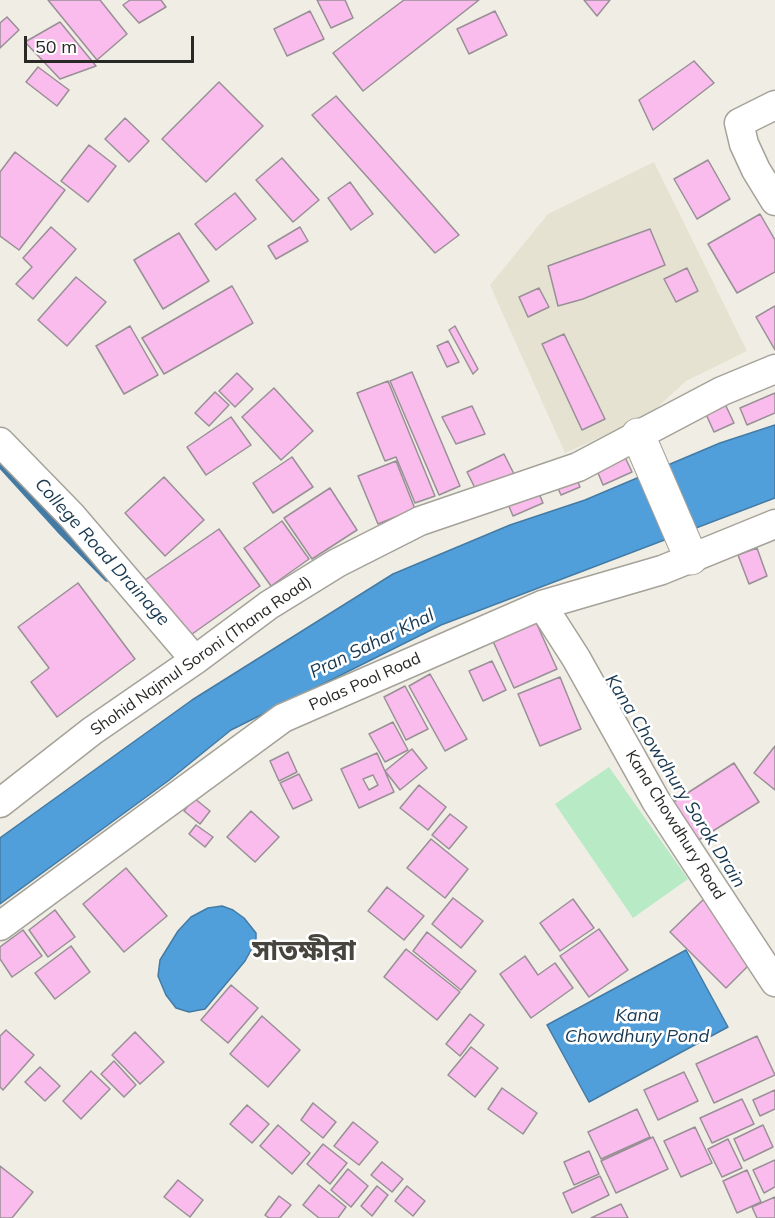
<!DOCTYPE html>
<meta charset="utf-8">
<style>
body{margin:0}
#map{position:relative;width:775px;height:1218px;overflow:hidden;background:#f0eee4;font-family:Mulish,sans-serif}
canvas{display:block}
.scale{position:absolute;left:24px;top:36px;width:170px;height:27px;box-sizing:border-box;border:3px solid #282824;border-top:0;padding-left:8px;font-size:18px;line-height:21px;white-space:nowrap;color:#282824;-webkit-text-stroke:4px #fff;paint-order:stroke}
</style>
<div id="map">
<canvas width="775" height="1218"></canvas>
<div class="scale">50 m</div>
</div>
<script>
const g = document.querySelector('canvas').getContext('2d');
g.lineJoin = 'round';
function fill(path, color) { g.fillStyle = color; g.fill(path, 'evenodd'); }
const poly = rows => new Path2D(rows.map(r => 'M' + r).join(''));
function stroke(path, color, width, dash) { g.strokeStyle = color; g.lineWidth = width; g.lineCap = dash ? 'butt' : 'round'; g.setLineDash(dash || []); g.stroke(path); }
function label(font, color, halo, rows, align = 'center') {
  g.font = font + ' Mulish,"Noto Sans Bengali",sans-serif'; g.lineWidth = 5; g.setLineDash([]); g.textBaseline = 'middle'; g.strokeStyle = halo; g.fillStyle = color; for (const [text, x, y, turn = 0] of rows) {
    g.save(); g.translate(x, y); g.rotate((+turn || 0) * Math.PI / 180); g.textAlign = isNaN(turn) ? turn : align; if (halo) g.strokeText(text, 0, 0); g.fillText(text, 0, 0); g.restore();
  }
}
fill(poly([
 [654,162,747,351,686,381,648,416,565,453,490,285,548,214]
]), '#e6e2d1');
fill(poly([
 [609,767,688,879,633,918,555,804]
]), '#b8eac6');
const water = poly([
 [775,425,775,498,441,625,231,730,168,781,0,904,0,838,192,700,393,574,510,525,585,500,720,443,775,425],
 [222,906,233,910,244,918,256,933,256,941,245,961,205,1009,189,1012,176,1008,166,995,158,976,160,960,178,931,191,917,208,908,222,906],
 [686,950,728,1027,589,1102,547,1025,686,950]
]);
fill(water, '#509fdb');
stroke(water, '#447ba4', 1.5);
stroke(poly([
 [0,464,59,529,107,578]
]), '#447ba4', 7);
const building = poly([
 [48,0,100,0,127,34,97,60,48,0],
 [130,0,161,0,166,7,139,23,123,5,130,0],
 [317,0,345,0,353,18,331,28,317,0],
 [404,0,479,0,363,91,333,53,404,0],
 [584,0,610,0,597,16,584,0],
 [310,11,324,39,287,56,274,29,310,11],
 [495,11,507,35,469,54,457,29,495,11],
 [7,17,19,30,0,48,0,23,7,17],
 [60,22,96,66,60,79,25,42,60,22],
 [694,61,714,83,653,130,639,100,694,61],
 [38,67,69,90,57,106,26,82,38,67],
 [219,82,263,126,206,182,162,139,219,82],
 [336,96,459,235,435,253,312,115,336,96],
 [125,118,149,141,129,162,105,139,125,118],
 [89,145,116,166,88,202,61,181,89,145],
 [15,152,65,190,19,250,0,236,0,172,15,152],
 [282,158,319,200,293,222,256,180,282,158],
 [708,160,730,199,697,219,674,179,708,160],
 [350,182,373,214,351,230,328,198,350,182],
 [235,193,256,219,216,250,195,224,235,193],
 [760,214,775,240,775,272,737,293,708,244,760,214],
 [51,227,76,249,33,299,16,284,32,267,23,258,51,227],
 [300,227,308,241,276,259,268,246,300,227],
 [650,229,665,265,583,299,558,306,548,266,650,229],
 [179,233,209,281,163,309,134,260,179,233],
 [687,268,698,291,676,302,664,279,687,268],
 [76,277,106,302,67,346,38,320,76,277],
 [232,286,253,323,164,374,142,338,232,286],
 [539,288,549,307,528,317,519,297,539,288],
 [775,306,775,350,756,317,775,306],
 [130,326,158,375,124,394,96,346,130,326],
 [455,326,478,369,473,374,449,330,455,326],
 [564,334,605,419,582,430,542,344,564,334],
 [448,341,459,362,447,367,437,346,448,341],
 [412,372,460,486,439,495,390,381,412,372],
 [237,373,253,389,235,407,219,391,237,373],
 [388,381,435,496,415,503,396,457,385,461,357,393,388,381],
 [274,388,313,431,281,460,242,417,274,388],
 [215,392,229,405,209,426,195,413,215,392],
 [775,393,775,413,747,425,740,408,775,393],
 [725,404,734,423,714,432,705,412,725,404],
 [472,406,485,434,456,444,442,417,472,406],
 [231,417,251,445,206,475,187,447,231,417],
 [504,454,514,474,477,492,467,472,504,454],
 [624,455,632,472,603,485,596,468,624,455],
 [292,457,313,487,273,513,253,483,292,457],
 [396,461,415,509,378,524,358,476,396,461],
 [575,475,580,487,561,495,556,484,575,475],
 [164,477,204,520,165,556,125,513,164,477],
 [330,488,357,530,312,559,284,518,330,488],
 [538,491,543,503,513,516,508,504,538,491],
 [282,521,309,559,271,586,244,548,282,521],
 [219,529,260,586,185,639,145,580,219,529],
 [757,548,767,576,749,584,738,555,757,548],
 [78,583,135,659,57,717,31,682,49,668,18,627,78,583],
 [535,620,557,669,514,688,492,639,535,620],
 [492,661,506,690,483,701,469,671,492,661],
 [430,674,467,739,445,751,409,686,430,674],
 [560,677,581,729,540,746,518,694,560,677],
 [405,686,428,729,406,740,384,697,405,686],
 [393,722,408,750,385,762,369,734,393,722],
 [775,746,775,790,754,773,775,746],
 [412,749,427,768,400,790,385,771,412,749],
 [288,752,297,772,279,781,270,761,288,752],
 [377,753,394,792,359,808,341,769,377,753],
 [373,775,378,785,369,790,363,779,373,775],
 [734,763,759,802,697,841,672,803,734,763],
 [299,774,312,800,293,809,280,783,299,774],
 [419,785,446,807,428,830,400,808,419,785],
 [194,798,210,811,200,824,184,811,194,798],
 [251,811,279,837,255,862,227,837,251,811],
 [450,814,467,827,449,849,432,835,450,814],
 [196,825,213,837,205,847,189,834,196,825],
 [431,839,468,869,445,898,407,868,431,839],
 [126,868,167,916,124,952,83,904,126,868],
 [387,887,424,916,404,940,368,911,387,887],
 [707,896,763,951,726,988,670,932,707,896],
 [453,898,483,921,461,948,432,924,453,898],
 [573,899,594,928,560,951,540,923,573,899],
 [55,910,75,937,48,957,29,930,55,910],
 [599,929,628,970,589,997,560,956,599,929],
 [23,930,42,956,12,977,0,959,0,947,23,930],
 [427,932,476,971,461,990,413,951,427,932],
 [71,946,90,972,55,999,35,973,71,946],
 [406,949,460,992,437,1020,384,977,406,949],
 [525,956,538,975,555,963,573,988,531,1018,500,974,525,956],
 [231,985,258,1008,228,1043,201,1020,231,985],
 [470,1014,484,1025,460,1056,446,1044,470,1014],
 [262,1016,300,1050,268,1087,230,1054,262,1016],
 [6,1030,34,1055,3,1090,0,1087,0,1036,6,1030],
 [135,1032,164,1062,140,1084,112,1055,135,1032],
 [757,1036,775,1075,714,1103,696,1064,757,1036],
 [471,1047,498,1068,475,1097,448,1075,471,1047],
 [114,1061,136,1085,124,1097,101,1074,114,1061],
 [40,1067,60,1086,45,1101,25,1082,40,1067],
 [91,1071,110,1089,81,1119,63,1101,91,1071],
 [684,1072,698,1101,658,1120,644,1090,684,1072],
 [502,1088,537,1113,523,1134,488,1109,502,1088],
 [775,1090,775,1109,760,1116,753,1100,775,1090],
 [742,1099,754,1124,712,1143,700,1118,742,1099],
 [313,1103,336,1122,323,1138,301,1120,313,1103],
 [247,1105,269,1124,252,1143,230,1124,247,1105],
 [637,1109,650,1137,601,1159,588,1132,637,1109],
 [353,1122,378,1142,359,1165,334,1146,353,1122],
 [278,1125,310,1153,292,1174,260,1146,278,1125],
 [763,1125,773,1147,744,1161,734,1139,763,1125],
 [695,1127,712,1163,681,1177,664,1141,695,1127],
 [653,1137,668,1169,616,1193,601,1161,653,1137],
 [728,1139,742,1168,722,1177,708,1149,728,1139],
 [323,1144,347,1163,330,1184,307,1164,323,1144],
 [589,1151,599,1174,574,1185,564,1162,589,1151],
 [775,1160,775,1187,764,1193,753,1170,775,1160],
 [382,1162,403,1179,392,1192,371,1175,382,1162],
 [0,1166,33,1192,12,1218,0,1218,0,1166],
 [348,1169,368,1186,351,1207,331,1190,348,1169],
 [747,1170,761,1202,737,1213,723,1181,747,1170],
 [600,1176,609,1195,572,1213,563,1193,600,1176],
 [178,1180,203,1200,190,1217,164,1197,178,1180],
 [319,1185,346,1207,338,1218,319,1218,303,1205,319,1185],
 [377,1186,388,1195,372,1216,361,1206,377,1186],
 [407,1186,425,1201,413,1216,395,1201,407,1186],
 [279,1196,291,1205,280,1218,269,1218,265,1215,279,1196],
 [775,1197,775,1218,757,1218,752,1207,775,1197],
 [621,1204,628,1218,591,1218,621,1204]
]);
fill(building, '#fabcec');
stroke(building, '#989096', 1.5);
const minor = poly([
 [775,105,739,123,744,144,756,170,775,201],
 [0,442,72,516,195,660],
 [542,605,576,658,656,801,775,982],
 [0,803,92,731,195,660,269,605,337,563,420,521,578,467,722,391,775,369],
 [0,926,283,718,542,605,662,570,775,524]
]);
const major = poly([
 [638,435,691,558]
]);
stroke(minor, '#a4a299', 31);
stroke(major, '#a4a299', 35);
stroke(minor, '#fff', 28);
stroke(major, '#fff', 33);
label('16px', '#282824', '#fff', [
 ["Shohid Najmul Soroni (Thana Road)",201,656,-35],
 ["Polas Pool Road",365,682,-24],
 ["Kana Chowdhury Road",675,825,58]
]);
label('italic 18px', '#173851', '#fff', [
 ["College Road Drainage",102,552,48],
 ["Pran Sahar Khal",372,644,-26],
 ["Kana Chowdhury Sorok Drain",675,781,58],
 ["Kana",637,1016],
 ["Chowdhury Pond",637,1037]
]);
label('bold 28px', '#47453d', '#fff', [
 ["সাতক্ষীরা",304,952]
]);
</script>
